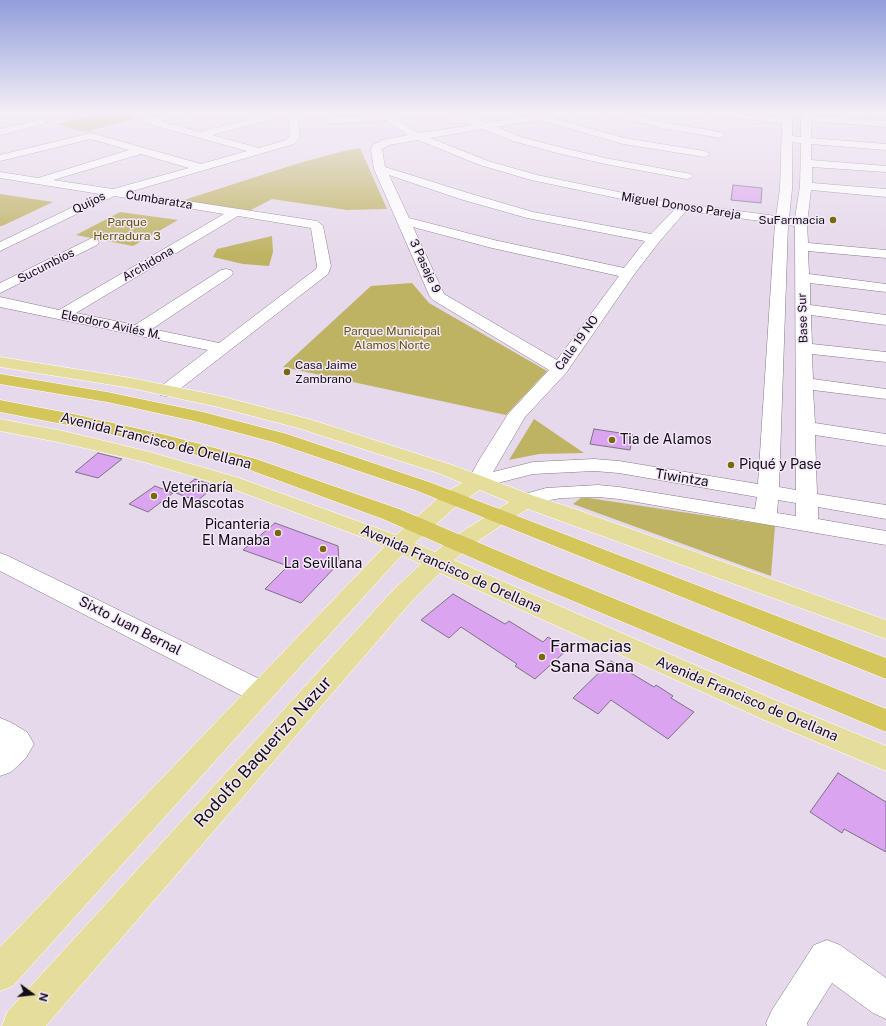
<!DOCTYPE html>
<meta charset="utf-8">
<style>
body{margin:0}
#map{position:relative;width:886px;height:1026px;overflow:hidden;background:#e6d9eb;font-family:"Public Sans",sans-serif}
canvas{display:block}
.north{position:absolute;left:12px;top:974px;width:40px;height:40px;-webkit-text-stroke:3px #f3e7f9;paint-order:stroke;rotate:105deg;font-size:11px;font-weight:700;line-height:16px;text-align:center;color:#110d13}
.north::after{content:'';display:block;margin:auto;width:14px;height:18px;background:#110d13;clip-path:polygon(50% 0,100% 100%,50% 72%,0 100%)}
</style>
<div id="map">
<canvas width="886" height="1026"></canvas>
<div class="north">N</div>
</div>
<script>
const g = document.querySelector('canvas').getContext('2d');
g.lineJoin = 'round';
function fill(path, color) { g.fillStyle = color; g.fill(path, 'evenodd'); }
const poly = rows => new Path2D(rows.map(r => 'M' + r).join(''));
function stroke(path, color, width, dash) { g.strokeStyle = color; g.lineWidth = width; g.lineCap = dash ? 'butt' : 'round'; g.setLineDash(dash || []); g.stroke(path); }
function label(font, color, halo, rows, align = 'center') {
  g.font = font + ' "Public Sans",sans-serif'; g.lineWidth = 3; g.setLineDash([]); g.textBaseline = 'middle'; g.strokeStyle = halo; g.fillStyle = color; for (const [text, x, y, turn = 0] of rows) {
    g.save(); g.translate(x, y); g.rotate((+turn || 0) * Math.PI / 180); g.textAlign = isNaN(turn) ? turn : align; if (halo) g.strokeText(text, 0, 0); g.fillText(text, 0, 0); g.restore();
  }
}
fill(poly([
 [107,112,113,112,136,118,85,132,56,124],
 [360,148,387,209,347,210,272,199,249,211,181,201,296,164,344,151],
 [0,194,53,202,2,226,0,226],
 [120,212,178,220,133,246,76,235],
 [272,236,273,252,269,266,243,264,213,257,217,249],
 [412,283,429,303,547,371,506,415,283,367,371,286],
 [534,419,584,453,539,454,509,460],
 [582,497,775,526,771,576,573,504]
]), '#beb363');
const building = poly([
 [733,185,762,188,761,203,731,200,733,185],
 [594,429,633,435,630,450,590,444,594,429],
 [98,453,122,459,98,478,75,472,98,453],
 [195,479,215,486,197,501,176,493,195,479],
 [155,486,173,493,148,512,129,504,155,486],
 [275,523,338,546,339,563,301,603,265,589,288,566,243,550,275,523],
 [453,594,505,624,509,621,543,642,548,637,568,649,535,679,515,666,517,664,461,627,449,638,421,620,453,594],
 [611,661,654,687,656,685,673,696,671,698,694,712,668,739,611,700,598,714,573,698,611,661],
 [838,773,886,802,886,852,844,829,842,833,810,812,838,773]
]);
fill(building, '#dba4f1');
stroke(building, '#7d7282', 1);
const minor = poly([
 [174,112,189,112,187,114,160,121,200,132,277,112,297,112,300,137,294,144,129,192,317,221,323,226,331,266,328,274,172,395,166,396,160,395,157,391,160,387,208,350,0,307,0,297,59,310,224,214,114,196,0,251,0,242,100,194,0,178,0,172,38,178,129,150,91,139,0,161,0,155,91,133,201,164,247,151,145,123,143,121,145,119,174,112],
 [288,115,290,136,286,140,259,148,212,135,288,115],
 [141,154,189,168,113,189,53,180,141,154],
 [238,216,311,228,317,266,316,269,219,343,152,329,231,276,233,273,231,270,226,269,221,270,135,325,76,313,238,216],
 [376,112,387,112,413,130,420,133,473,125,464,121,450,112,461,112,485,123,554,112,575,112,573,114,553,118,624,138,705,151,710,154,705,157,623,144,540,120,496,127,521,137,555,146,605,158,691,174,693,176,691,178,687,179,605,164,553,152,513,141,483,129,430,138,488,161,537,175,657,200,776,216,780,189,782,123,708,115,703,112,731,112,782,118,782,112,792,112,792,136,801,137,801,112,811,112,811,116,886,121,886,127,811,121,811,138,886,144,886,150,811,144,811,160,886,166,886,172,812,167,812,183,886,189,886,197,811,190,807,223,808,243,886,250,886,258,808,251,809,274,886,284,886,292,810,283,810,305,886,315,886,325,811,315,812,344,886,352,886,362,812,354,813,379,886,389,886,399,813,390,815,423,886,434,886,446,815,435,817,494,886,505,886,519,818,507,818,519,886,531,886,545,619,499,598,497,561,498,550,500,526,508,518,506,515,501,518,496,546,488,598,485,619,487,755,509,757,497,619,473,594,471,533,474,478,488,471,486,467,482,478,462,508,414,549,370,433,300,430,297,374,169,371,150,373,145,382,140,408,135,386,120,331,124,326,121,331,118,379,115,376,112],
 [418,140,480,165,531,180,674,210,651,234,533,212,468,193,385,167,382,149,389,145,418,140],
 [792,142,801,143,800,186,795,218,789,218,792,189,792,142],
 [389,175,460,199,527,218,645,241,624,268,494,240,409,218,389,175],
 [686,211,775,223,758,484,619,461,594,459,533,462,493,472,525,417,566,373,633,276,659,242,686,211],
 [788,225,795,226,796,490,779,487,788,225],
 [413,227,492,248,619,276,557,360,444,294,413,227],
 [778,500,796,503,796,516,777,513,778,500],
 [603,112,619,112,662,122,720,132,725,135,720,138,662,128,605,114,603,112],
 [42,119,45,120,47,122,45,124,0,135,0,129,42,119],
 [92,238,97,239,99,242,97,245,0,293,0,283,92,238],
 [0,553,8,556,270,684,274,692,270,700,260,703,250,700,0,571,0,553],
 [0,718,10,722,27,732,34,744,26,758,11,772,0,776,0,718],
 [827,940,840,945,886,978,886,1019,873,1013,832,983,807,1023,808,1026,767,1026,766,1023,772,1010,814,945,827,940]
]);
const major = poly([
 [0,357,131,378,220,396,312,420,455,466,534,496,572,508,886,620,886,639,528,509,506,522,468,548,454,560,782,703,886,746,886,771,762,719,440,573,412,601,46,1026,2,1026,7,1012,394,589,421,564,402,555,270,700,13,986,0,991,0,947,384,547,367,539,225,486,144,462,63,443,0,431,0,419,63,431,150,452,239,478,396,535,444,493,462,483,441,474,298,428,218,407,131,388,0,367,0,357],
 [480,490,509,502,452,538,435,552,415,543,460,503,480,490]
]);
const highway = poly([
 [0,374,107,392,203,412,287,434,429,482,886,658,886,679,415,490,273,442,194,421,107,402,0,384,0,374],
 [0,400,78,415,166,435,256,459,399,509,534,566,886,709,886,732,518,578,383,519,242,467,163,446,78,427,0,412,0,400]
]);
stroke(minor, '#847989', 1);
stroke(major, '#fff', 1);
stroke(highway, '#fff', 1);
fill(minor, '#fff');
fill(major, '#e5dd9c');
fill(highway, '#d4c65a');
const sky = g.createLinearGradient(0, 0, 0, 255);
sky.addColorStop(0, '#929edb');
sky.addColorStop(0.44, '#f4eef6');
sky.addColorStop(1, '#f4eef600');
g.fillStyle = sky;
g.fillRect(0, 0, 886, 255);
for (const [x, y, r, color] of [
 [833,220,4,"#776b05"],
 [287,372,4,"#776b05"],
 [612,440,4,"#776b05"],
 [731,465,4,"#776b05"],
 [154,496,4,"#776b05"],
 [278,533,4,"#776b05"],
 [323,549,4,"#776b05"],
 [542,657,4,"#776b05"]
]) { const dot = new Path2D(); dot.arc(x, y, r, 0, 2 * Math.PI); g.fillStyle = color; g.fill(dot); stroke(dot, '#f3e7f9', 1.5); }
label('12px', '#110d13', '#f3e7f9', [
 ["Cumbaratza",159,200,9],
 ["Quijos",89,203,-26],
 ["Miguel Donoso Pareja",681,206,9],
 ["Archidona",148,264,-30],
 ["Sucumbíos",46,266,-27],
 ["3 Pasaje 9",425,266,65],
 ["Base Sur",803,318,-92],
 ["Eleodoro Avilés M.",111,325,12],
 ["Calle 19 NO",577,343,-54]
]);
label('12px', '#110d13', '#f3e7f9', [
 ["SuFarmacia",825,220],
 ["Casa Jaime",295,365,"left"],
 ["Zambrano",295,379,"left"]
], 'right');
label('12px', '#605609', '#f3e7f9', [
 ["Parque",127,222],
 ["Herradura 3",127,236],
 ["Parque Municipal",392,331],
 ["Alamos Norte",392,345]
]);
label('14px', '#110d13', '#f3e7f9', [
 ["Tia de Alamos",620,440],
 ["Piqué y Pase",739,465],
 ["Veterinaría",162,488],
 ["de Mascotas",162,504],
 ["Picanteria",270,525,"right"],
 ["El Manaba",270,541,"right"],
 ["La Sevillana",323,564,"center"]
], 'left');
label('14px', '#110d13', '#f3e7f9', [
 ["Avenida Francisco de Orellana",156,441,14],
 ["Tiwintza",682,478,9],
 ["Avenida Francisco de Orellana",451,569,24],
 ["Sixto Juan Bernal",130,626,27],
 ["Avenida Francisco de Orellana",747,699,23]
]);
label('17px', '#110d13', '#f3e7f9', [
 ["Farmacias",550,647],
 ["Sana Sana",550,667]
], 'left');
label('17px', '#110d13', '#f3e7f9', [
 ["Rodolfo Baquerizo Nazur",263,752,-48]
]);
</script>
